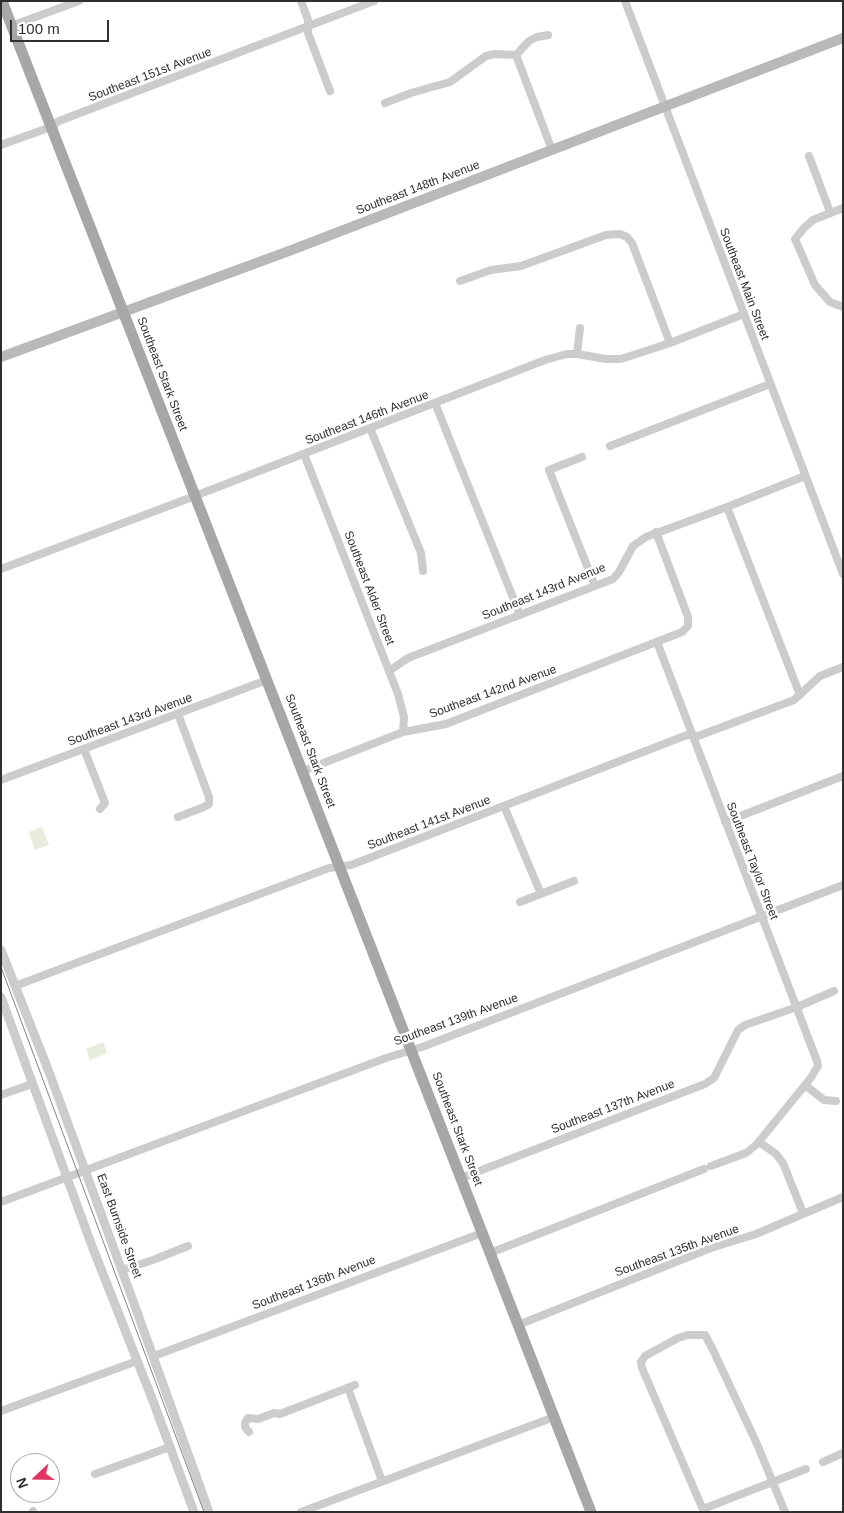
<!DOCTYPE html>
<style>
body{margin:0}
#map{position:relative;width:844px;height:1513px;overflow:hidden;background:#fff;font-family:Helvetica,sans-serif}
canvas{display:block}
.frame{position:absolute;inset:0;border:2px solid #2f2f2f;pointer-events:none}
.north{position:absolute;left:10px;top:1453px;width:50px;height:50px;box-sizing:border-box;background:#fff;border:1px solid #acacac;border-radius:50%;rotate:249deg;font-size:14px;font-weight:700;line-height:20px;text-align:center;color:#2f2f2f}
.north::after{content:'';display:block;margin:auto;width:18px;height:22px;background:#e23562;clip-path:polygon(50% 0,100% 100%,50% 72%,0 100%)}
.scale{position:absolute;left:10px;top:20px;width:99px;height:22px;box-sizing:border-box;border:2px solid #2f2f2f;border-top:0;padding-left:6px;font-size:15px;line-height:18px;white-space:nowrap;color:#2f2f2f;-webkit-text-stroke:4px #fff;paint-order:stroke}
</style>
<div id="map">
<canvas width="844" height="1513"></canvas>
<div class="frame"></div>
<div class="north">N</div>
<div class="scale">100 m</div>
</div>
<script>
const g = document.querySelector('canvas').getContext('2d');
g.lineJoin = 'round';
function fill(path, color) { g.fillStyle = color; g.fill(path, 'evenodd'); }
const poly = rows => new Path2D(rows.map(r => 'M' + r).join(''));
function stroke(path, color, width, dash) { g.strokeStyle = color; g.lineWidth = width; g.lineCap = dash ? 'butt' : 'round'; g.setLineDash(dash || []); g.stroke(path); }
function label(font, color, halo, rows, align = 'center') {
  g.font = font + ' Helvetica,sans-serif'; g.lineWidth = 5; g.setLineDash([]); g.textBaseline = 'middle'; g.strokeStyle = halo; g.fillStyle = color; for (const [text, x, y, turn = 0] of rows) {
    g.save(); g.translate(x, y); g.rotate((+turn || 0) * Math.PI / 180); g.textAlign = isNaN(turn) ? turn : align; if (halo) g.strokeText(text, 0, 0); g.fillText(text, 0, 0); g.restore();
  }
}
fill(poly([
 [42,827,49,845,35,850,29,832],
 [103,1042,107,1053,90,1060,86,1049]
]), '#e8ecdd');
stroke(poly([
 [301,1,308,20,308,33,330,91],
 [625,1,843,574],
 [11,26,79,1],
 [516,55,552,150],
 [516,55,529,41,537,37,548,35],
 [385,103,411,93,450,82,486,56,495,54,516,55],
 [1,145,51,127,59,121,374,1],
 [809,156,830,212],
 [843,208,813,220,804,228,795,239,815,285,830,302,843,307],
 [460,281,491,270,521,266,606,235,620,234,627,237,632,243,670,343],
 [577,354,580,328],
 [435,403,520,615],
 [370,428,421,553,423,571],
 [610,446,770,384],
 [304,454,398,694,404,717,403,732],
 [582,457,549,470,595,586],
 [727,507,800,695],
 [1,569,195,496,545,360,567,354,577,354,606,359,621,359,670,343,744,314],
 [657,642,817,1061,818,1066,810,1079,756,1145,746,1153,711,1166],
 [389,671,408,658,613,579,619,572,633,546,646,537,727,507,805,476],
 [178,714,209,797,209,804,204,807,178,817],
 [84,749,105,803,100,809],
 [303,771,403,732,446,724,682,632,688,626,688,617,656,532],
 [1,780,267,680],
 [504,806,541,894],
 [725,822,843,776],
 [520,902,574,881],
 [15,986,329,868,351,865,687,735,698,736,794,700,820,676,843,667],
 [805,1085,824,1100,836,1101],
 [1,1095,32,1084],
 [759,1142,776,1154,783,1163,803,1213],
 [461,1178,705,1084,714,1078,738,1030,745,1025,797,1007,834,991],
 [1,1202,386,1058,422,1047,843,885],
 [490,1253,704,1169],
 [122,1270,153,1260,188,1246],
 [518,1325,711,1248,756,1234,843,1197],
 [154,1356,482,1233],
 [348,1388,382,1481],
 [1,1411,137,1361],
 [249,1432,245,1427,245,1423,248,1418,258,1419,274,1413,280,1414,355,1385],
 [823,1462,843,1453],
 [95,1474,170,1447],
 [703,1509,806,1469],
 [32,1512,33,1511],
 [301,1512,554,1417],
 [704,1512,642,1368,641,1362,645,1356,678,1338,688,1335,705,1335,713,1350,757,1444,785,1512]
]), '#ccc', 8);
stroke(poly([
 [1,950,49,1072,132,1298,209,1512],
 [1,997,92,1246,153,1401,194,1512]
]), '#ccc', 9);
stroke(poly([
 [1,357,289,251,843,38]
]), '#b9b9b9', 10);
stroke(poly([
 [2,1,591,1512]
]), '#a7a7a7', 11);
stroke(poly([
 [1,967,204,1512]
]), '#848484', 1);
label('12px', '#2f2f2f', '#fff', [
 ["Southeast 151st Avenue",150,75,-21],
 ["Southeast 148th Avenue",418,188,-21],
 ["Southeast Main Street",744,284,69],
 ["Southeast Stark Street",162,374,69],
 ["Southeast 146th Avenue",367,418,-21],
 ["Southeast Alder Street",369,588,69],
 ["Southeast 143rd Avenue",544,592,-22],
 ["Southeast 142nd Avenue",493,692,-20],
 ["Southeast 143rd Avenue",130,720,-20],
 ["Southeast Stark Street",310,751,69],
 ["Southeast 141st Avenue",429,823,-21],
 ["Southeast Taylor Street",752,861,69],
 ["Southeast 139th Avenue",456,1020,-20],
 ["Southeast 137th Avenue",613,1107,-21],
 ["Southeast Stark Street",457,1129,69],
 ["East Burnside Street",119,1226,70],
 ["Southeast 135th Avenue",677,1251,-20],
 ["Southeast 136th Avenue",314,1283,-21]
]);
</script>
